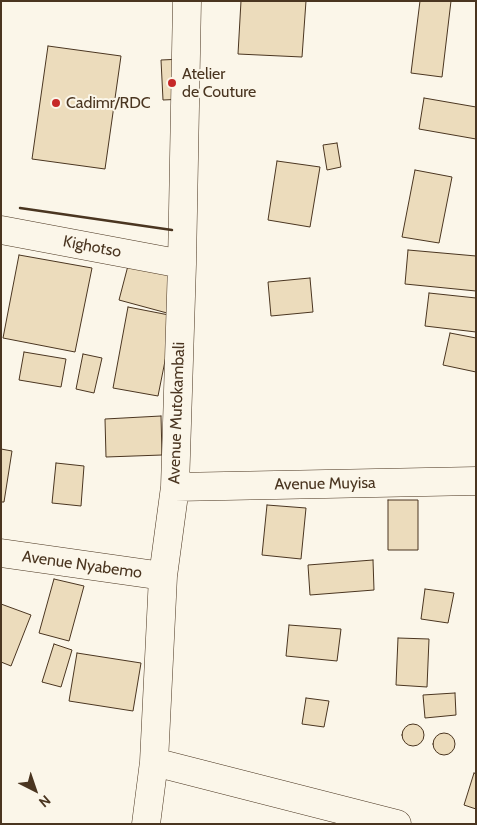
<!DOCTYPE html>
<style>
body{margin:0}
#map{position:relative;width:477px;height:825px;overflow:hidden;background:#fbf6e9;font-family:Cabin,sans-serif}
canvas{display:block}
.frame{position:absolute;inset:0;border:2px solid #4a3520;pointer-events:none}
.north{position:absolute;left:10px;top:765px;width:50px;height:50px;-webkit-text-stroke:4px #fbf6e9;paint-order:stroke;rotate:139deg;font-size:14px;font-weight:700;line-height:20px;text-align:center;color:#4a3520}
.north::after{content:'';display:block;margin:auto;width:18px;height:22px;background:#4a3520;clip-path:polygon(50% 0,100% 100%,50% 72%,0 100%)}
</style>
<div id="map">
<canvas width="477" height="825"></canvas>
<div class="frame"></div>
<div class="north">N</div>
</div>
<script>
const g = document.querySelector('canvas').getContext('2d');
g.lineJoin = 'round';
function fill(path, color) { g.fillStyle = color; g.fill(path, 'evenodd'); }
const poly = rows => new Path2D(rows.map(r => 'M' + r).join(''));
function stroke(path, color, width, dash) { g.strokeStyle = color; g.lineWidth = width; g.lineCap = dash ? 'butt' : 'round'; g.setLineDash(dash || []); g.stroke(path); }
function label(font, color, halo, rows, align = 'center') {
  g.font = font + ' Cabin,sans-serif'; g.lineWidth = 4; g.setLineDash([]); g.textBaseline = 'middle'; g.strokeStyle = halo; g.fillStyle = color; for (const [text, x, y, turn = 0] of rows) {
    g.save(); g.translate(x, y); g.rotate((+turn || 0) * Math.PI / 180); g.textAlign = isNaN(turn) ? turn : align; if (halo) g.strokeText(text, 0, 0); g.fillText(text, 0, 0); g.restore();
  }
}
const building = poly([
 [241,1,306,1,302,57,238,54,241,1],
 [420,1,451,1,442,77,411,73,420,1],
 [48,46,121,56,105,169,32,159,48,46],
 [183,59,185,99,163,100,161,60,183,59],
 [424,98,476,107,476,139,419,129,424,98],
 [337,143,341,167,327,170,323,145,337,143],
 [277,161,320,167,310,227,268,220,277,161],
 [415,170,452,177,439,243,402,237,415,170],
 [408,250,476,256,476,291,405,284,408,250],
 [19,255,92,268,75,352,3,338,19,255],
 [130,258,178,271,167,313,119,300,130,258],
 [310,278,313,312,271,316,268,282,310,278],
 [429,293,476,298,476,332,425,326,429,293],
 [128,307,174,316,158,396,113,388,128,307],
 [450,333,476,338,476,372,443,365,450,333],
 [24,352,66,359,61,387,19,380,24,352],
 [83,354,102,358,94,393,76,389,83,354],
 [161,416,162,455,106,457,105,419,161,416],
 [1,449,12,451,4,502,1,502,1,449],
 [56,463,84,466,81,506,52,503,56,463],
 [388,500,418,500,418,550,388,550,388,500],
 [267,505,306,508,301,559,262,555,267,505],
 [373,560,374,590,310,595,308,565,373,560],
 [54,579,84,586,69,641,39,633,54,579],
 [425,589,454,593,448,623,421,619,425,589],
 [1,604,31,615,11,666,1,662,1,604],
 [289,625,341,629,337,661,286,656,289,625],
 [398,638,429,639,427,687,396,685,398,638],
 [54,644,72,650,61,687,42,682,54,644],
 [77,653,141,663,133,711,69,701,77,653],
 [455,693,456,715,425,718,423,695,455,693],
 [306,698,329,701,324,727,302,724,306,698],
 '402 735a11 11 0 1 1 22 0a11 11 0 1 1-22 0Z',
 '433 744a11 11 0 1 1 22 0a11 11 0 1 1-22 0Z',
 [474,773,476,774,476,809,464,805,474,773]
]);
fill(building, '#ecdcbc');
stroke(building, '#4a3520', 1);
const minor = poly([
 [1,230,182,264],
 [175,487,476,481],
 [1,553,163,576],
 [154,762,397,824],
 [146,824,154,762,163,576,175,487,182,264,187,1]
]);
stroke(minor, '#4a3520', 29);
stroke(minor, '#fbf6e9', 28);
stroke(poly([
 [20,208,172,230]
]), '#4a3520', 2.5);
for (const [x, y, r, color] of [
 [172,83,5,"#c62828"],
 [56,103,5,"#c62828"]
]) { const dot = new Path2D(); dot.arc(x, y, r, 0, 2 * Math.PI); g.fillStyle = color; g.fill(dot); stroke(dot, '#fbf6e9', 2); }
label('16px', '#4a3520', '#fbf6e9', [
 ["Atelier",182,74],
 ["de Couture",182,92],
 ["Cadimr/RDC",66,103]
], 'left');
label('16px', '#4a3520', '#fbf6e9', [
 ["Kighotso",92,247,11],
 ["Avenue Mutokambali",177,413,-88],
 ["Avenue Muyisa",325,484,-1],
 ["Avenue Nyabemo",82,565,8]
]);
</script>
